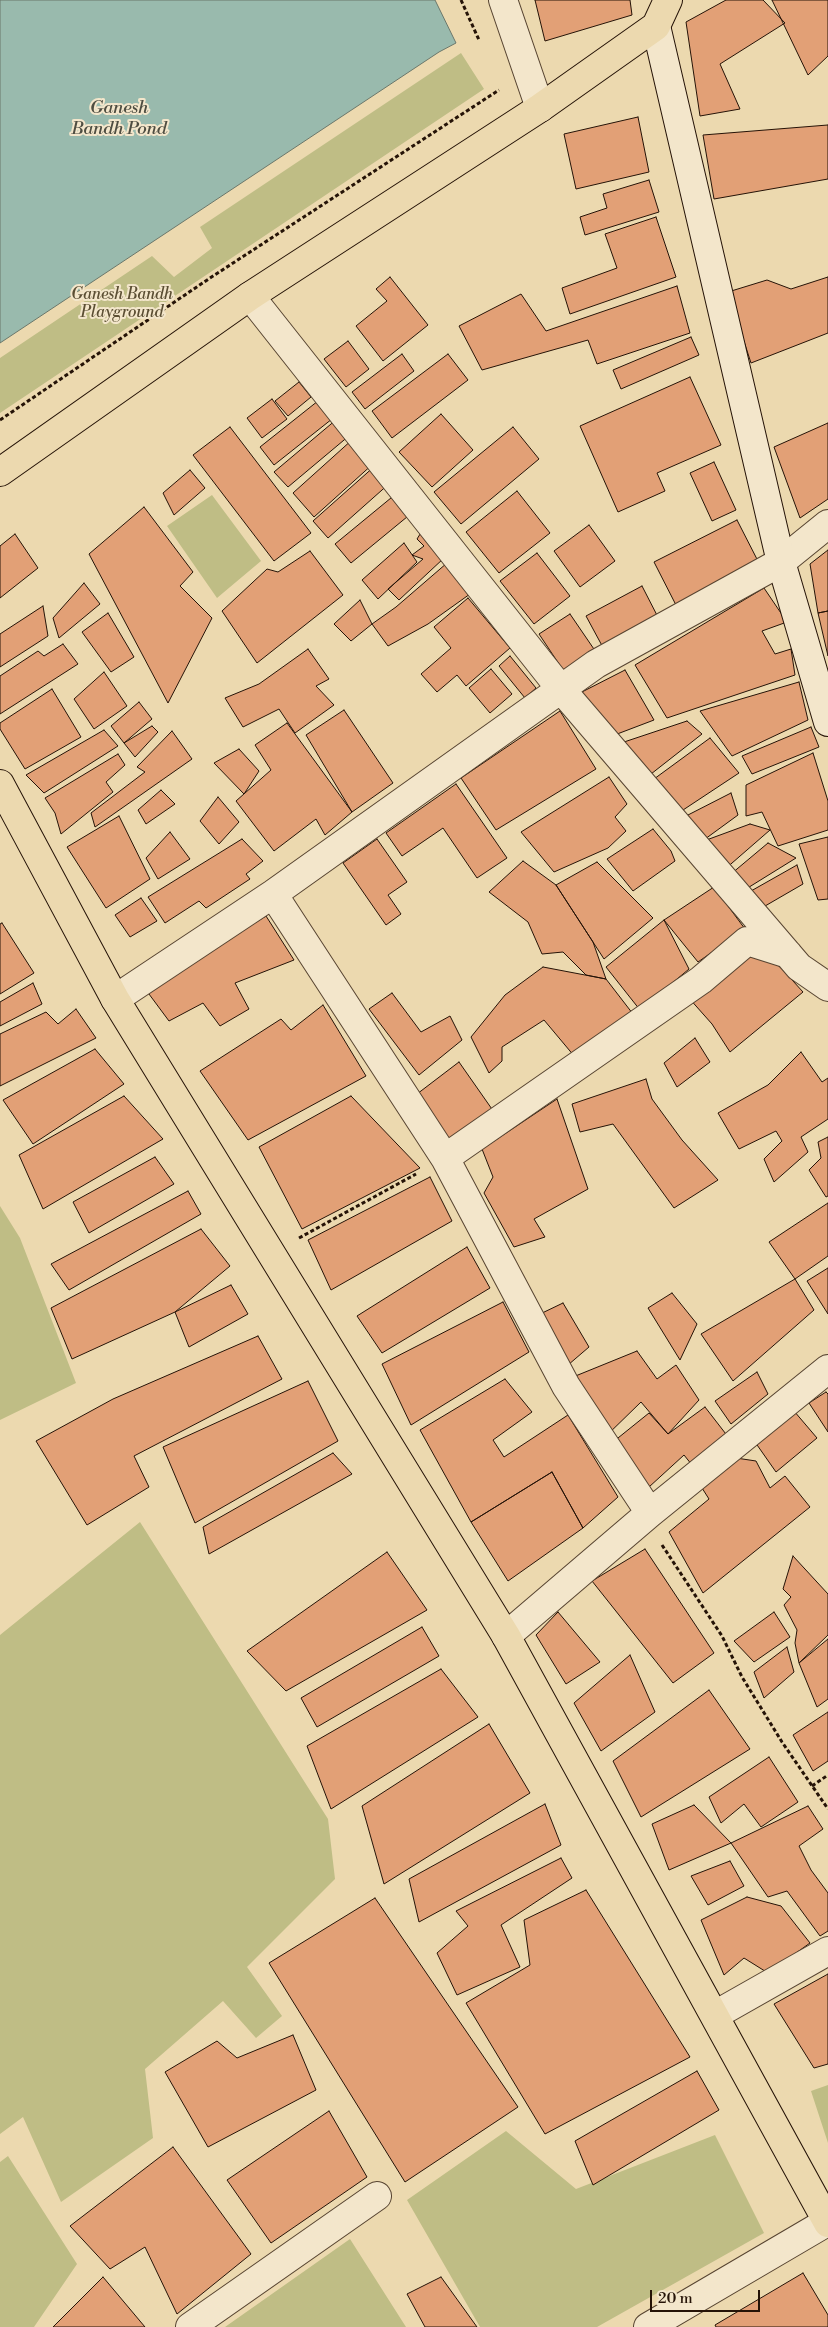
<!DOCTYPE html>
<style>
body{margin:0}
#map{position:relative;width:828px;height:2327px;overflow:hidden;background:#ecd9af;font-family:"Libre Bodoni",serif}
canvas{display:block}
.scale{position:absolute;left:650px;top:2290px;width:110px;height:22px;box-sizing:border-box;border:2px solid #251307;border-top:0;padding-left:6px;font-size:15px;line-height:18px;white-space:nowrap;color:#251307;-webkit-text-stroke:4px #f3e6cb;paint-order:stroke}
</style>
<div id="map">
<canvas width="828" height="2327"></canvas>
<div class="scale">20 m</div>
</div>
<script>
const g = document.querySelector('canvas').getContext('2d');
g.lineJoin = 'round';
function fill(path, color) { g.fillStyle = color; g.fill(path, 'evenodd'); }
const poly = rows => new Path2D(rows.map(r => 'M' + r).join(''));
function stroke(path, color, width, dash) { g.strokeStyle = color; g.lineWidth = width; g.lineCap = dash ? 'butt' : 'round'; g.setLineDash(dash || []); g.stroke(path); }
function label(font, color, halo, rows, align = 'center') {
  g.font = font + ' "Libre Bodoni",serif'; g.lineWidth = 4; g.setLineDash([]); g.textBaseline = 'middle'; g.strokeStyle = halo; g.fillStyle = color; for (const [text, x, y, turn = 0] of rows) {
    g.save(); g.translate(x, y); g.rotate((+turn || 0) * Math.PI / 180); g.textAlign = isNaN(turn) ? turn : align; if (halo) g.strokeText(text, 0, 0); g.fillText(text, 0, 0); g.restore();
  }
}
fill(poly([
 [461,53,484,89,0,413,0,358,152,256,174,277,212,248,200,227],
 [212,495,261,561,217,598,167,526],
 [0,1206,20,1238,76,1383,0,1420],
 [140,1522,328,1819,335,1879,247,1967,282,2016,256,2038,223,2001,145,2069,153,2138,61,2202,23,2117,0,2134,0,1635],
 [828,2085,828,2143,811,2091],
 [506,2131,576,2189,715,2135,764,2233,597,2327,480,2327,407,2200],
 [8,2156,77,2264,34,2327,0,2327,0,2162],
 [350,2239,406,2327,225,2327]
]), '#bfbd85');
const water = poly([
 [0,0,435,0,456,43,439,52,0,343,0,0]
]);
fill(water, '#99baad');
stroke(water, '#6b776b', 1);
const building = poly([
 [535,0,630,0,632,15,545,41,535,0],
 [726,0,763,0,785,23,720,64,740,109,700,116,686,22,726,0],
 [772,0,828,0,828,56,808,75,772,0],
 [638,117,649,172,576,189,564,134,638,117],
 [828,125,828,179,714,199,703,135,828,125],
 [649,180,659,212,585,235,580,217,607,208,603,194,649,180],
 [656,217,676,277,570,314,562,288,617,268,605,234,656,217],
 [390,277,428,325,383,361,356,326,387,301,376,289,390,277],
 [828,277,828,333,751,363,728,292,767,280,791,289,828,277],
 [677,286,690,333,597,364,588,340,482,370,459,326,521,294,546,331,677,286],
 [691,337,699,355,621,389,613,370,691,337],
 [348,341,369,369,346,387,324,359,348,341],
 [402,354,414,371,365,409,352,392,402,354],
 [448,354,468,380,392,438,372,411,448,354],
 [690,377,721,445,657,473,665,491,618,512,580,426,690,377],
 [299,382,311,397,288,416,275,401,299,382],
 [323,397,337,415,274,465,260,447,323,397],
 [272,399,287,419,262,438,247,418,272,399],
 [441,414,473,450,432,487,399,452,441,414],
 [337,419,350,435,288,487,274,472,337,419],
 [828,423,828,499,800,518,774,447,828,423],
 [230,427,311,533,274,561,193,455,230,427],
 [513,427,539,459,461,524,434,492,513,427],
 [353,439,374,463,314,517,293,493,353,439],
 [714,462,736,510,712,521,690,473,714,462],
 [376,465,391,482,328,538,313,521,376,465],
 [190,470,205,488,174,515,163,493,190,470],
 [517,491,550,533,499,573,466,532,517,491],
 [397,493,413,512,351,563,335,544,397,493],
 [144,507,193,572,180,586,212,618,168,703,89,554,144,507],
 [737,520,761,567,678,609,654,562,737,520],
 [589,525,615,561,580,587,554,551,589,525],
 [422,531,444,558,399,600,388,589,423,559,412,555,424,546,417,539,422,531],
 [15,534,38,568,0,598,0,546,15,534],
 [404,543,417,562,378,599,362,580,404,543],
 [828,550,828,611,818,613,810,564,828,550],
 [310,551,343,595,257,663,222,611,267,569,278,572,310,551],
 [537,553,570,596,534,624,500,581,537,553],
 [447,563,470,594,428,624,388,646,372,624,396,607,447,563],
 [84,583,100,604,59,638,53,618,84,583],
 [642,586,661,623,606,653,586,616,642,586],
 [764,588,787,622,762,631,775,654,791,649,795,675,667,718,635,665,764,588],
 [468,598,510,648,466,686,457,675,437,692,421,674,451,648,434,627,468,598],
 [360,600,372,624,351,641,334,624,360,600],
 [43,606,48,636,0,667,0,634,43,606],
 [828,611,828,656,818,613,828,611],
 [108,613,134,657,111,672,82,632,108,613],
 [570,614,598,655,567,676,539,634,570,614],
 [63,644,78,664,0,714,0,676,38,651,44,656,63,644],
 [308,649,329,679,316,686,334,705,295,733,279,709,243,727,225,698,259,684,308,649],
 [510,656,536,688,525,698,499,666,510,656],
 [491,669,512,694,490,713,469,688,491,669],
 [625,670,654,720,604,739,578,694,625,670],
 [104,672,127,706,94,729,74,699,104,672],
 [799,682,808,720,732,756,700,711,799,682],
 [52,689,81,737,25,769,0,729,0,723,52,689],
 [139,702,152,719,124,743,111,726,139,702],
 [344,710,393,783,352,812,306,735,344,710],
 [560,711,596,769,496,830,461,778,560,711],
 [687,721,702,734,651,774,618,744,687,721],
 [287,723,352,812,325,835,316,819,274,851,236,801,271,770,255,745,287,723],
 [152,726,158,732,135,757,124,743,152,726],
 [811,727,819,747,752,774,742,756,811,727],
 [104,730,118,746,44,793,26,775,104,730],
 [172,731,192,759,95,827,91,813,145,772,137,767,172,731],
 [710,738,739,773,680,812,654,779,710,738],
 [239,749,259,771,244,794,214,763,239,749],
 [813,753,828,801,828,830,778,846,762,812,746,816,746,785,813,753],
 [118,754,125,765,106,782,113,792,61,834,55,813,45,798,118,754],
 [609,777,627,804,615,817,626,831,608,848,554,872,521,832,609,777],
 [456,784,507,858,477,878,443,828,402,856,386,833,456,784],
 [161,790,175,804,146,824,138,810,161,790],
 [731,793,738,815,701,842,686,816,731,793],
 [218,797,239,822,219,844,200,821,218,797],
 [119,816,150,879,106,908,67,847,119,816],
 [750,824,770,830,724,870,701,842,750,824],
 [653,829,671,851,675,861,633,891,607,859,653,829],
 [170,832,190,859,158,879,146,858,170,832],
 [828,837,828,899,818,900,799,844,828,837],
 [242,839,263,861,246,874,250,879,206,908,199,901,165,923,148,897,242,839],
 [377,839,407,882,388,895,401,914,386,925,343,863,377,839],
 [768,843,796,858,746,889,731,874,768,843],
 [523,861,556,885,593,942,606,979,586,975,563,952,542,954,528,922,489,892,523,861],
 [597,862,653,918,604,959,556,885,597,862],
 [797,865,803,884,753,913,751,891,797,865],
 [714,887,745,929,698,962,664,920,714,887],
 [141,898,157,921,130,937,115,915,141,898],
 [266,916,294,960,235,983,249,1009,220,1026,203,1003,169,1021,146,990,266,916],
 [664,920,689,969,640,1010,606,967,664,920],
 [2,923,34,973,0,994,0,924,2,923],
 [748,951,768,956,783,970,803,992,730,1052,712,1024,688,997,748,951],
 [543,967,606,979,633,1014,575,1057,544,1020,502,1047,502,1061,489,1073,471,1037,505,995,543,967],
 [33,983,42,1004,0,1026,0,1002,33,983],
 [392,993,421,1032,450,1016,462,1040,419,1075,369,1009,392,993],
 [323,1005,366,1076,248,1140,200,1071,281,1019,291,1030,323,1005],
 [76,1009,96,1038,0,1086,0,1034,46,1012,58,1024,76,1009],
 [695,1038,710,1062,677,1087,664,1063,695,1038],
 [95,1049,124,1084,33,1144,3,1100,95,1049],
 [801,1052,822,1082,828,1078,828,1119,801,1137,808,1152,774,1182,764,1159,782,1141,776,1131,739,1149,718,1113,768,1085,801,1052],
 [459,1062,494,1112,447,1145,417,1094,459,1062],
 [646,1079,652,1099,682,1140,718,1180,674,1208,613,1124,580,1132,572,1104,646,1079],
 [124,1096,163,1139,43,1209,19,1155,124,1096],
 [351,1096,420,1168,302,1229,259,1147,351,1096],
 [557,1099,588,1189,534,1219,545,1237,514,1247,484,1193,493,1177,482,1149,557,1099],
 [828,1137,828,1196,826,1197,809,1170,821,1158,818,1142,828,1137],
 [155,1157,174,1184,89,1233,73,1202,155,1157],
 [430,1177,452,1221,331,1290,308,1240,430,1177],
 [188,1191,201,1214,69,1290,51,1264,188,1191],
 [828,1203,828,1256,795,1279,769,1242,828,1203],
 [201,1229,230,1266,175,1312,72,1359,51,1308,201,1229],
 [467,1247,490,1288,382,1353,357,1316,467,1247],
 [828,1268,828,1314,807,1281,828,1268],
 [795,1279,814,1310,733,1381,701,1334,795,1279],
 [231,1285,248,1314,189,1347,175,1312,231,1285],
 [672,1293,697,1324,680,1360,648,1308,672,1293],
 [503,1302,529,1352,411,1425,382,1364,503,1302],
 [563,1303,589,1347,568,1365,538,1315,563,1303],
 [258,1336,282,1379,134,1456,149,1487,87,1525,36,1441,113,1399,258,1336],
 [637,1351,657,1379,676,1365,699,1400,668,1434,641,1402,602,1440,573,1377,637,1351],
 [757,1372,768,1394,731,1424,715,1401,757,1372],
 [505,1379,532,1412,493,1440,504,1457,568,1415,618,1497,583,1528,552,1472,471,1522,420,1430,505,1379],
 [308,1381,338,1441,195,1523,163,1447,308,1381],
 [826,1392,828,1394,828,1432,809,1403,826,1392],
 [705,1407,729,1438,692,1465,684,1455,649,1487,613,1442,649,1413,668,1434,705,1407],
 [794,1411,817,1438,776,1472,755,1442,794,1411],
 [333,1453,352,1474,209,1554,203,1527,333,1453],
 [736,1458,756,1461,770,1488,785,1476,810,1507,703,1593,669,1532,709,1499,702,1488,736,1458],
 [552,1472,583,1528,508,1581,471,1522,552,1472],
 [645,1549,714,1653,673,1683,592,1581,645,1549],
 [387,1552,427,1610,286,1691,247,1651,387,1552],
 [793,1556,828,1594,828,1635,799,1663,795,1643,797,1630,784,1605,791,1597,783,1589,793,1556],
 [558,1612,600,1662,566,1684,536,1635,558,1612],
 [774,1612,790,1637,754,1662,734,1641,774,1612],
 [422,1627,439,1656,317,1727,301,1698,422,1627],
 [828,1639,828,1699,817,1707,799,1663,828,1639],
 [787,1647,794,1672,764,1698,754,1672,787,1647],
 [630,1655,655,1712,601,1751,574,1703,630,1655],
 [441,1669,478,1717,331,1809,307,1746,441,1669],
 [709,1690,750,1749,641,1817,613,1761,709,1690],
 [828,1712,828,1761,813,1771,793,1735,828,1712],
 [489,1724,530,1793,384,1884,362,1806,489,1724],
 [769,1757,798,1802,761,1827,744,1804,721,1823,709,1797,769,1757],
 [545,1804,561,1845,419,1922,409,1879,545,1804],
 [694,1805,731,1843,669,1870,652,1824,694,1805],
 [808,1806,823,1829,799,1846,811,1870,828,1893,828,1931,820,1936,787,1891,768,1897,731,1843,808,1806],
 [561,1858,572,1878,501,1925,520,1967,457,1995,437,1953,468,1926,456,1911,561,1858],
 [730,1861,744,1886,708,1905,691,1876,730,1861],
 [586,1890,690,2057,545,2134,466,2003,530,1965,524,1920,586,1890],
 [747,1897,781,1906,810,1943,768,1973,744,1958,724,1975,701,1920,747,1897],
 [375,1898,518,2107,405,2182,269,1963,375,1898],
 [828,1974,828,2064,814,2068,774,2004,828,1974],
 [293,2035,316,2090,208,2147,165,2072,217,2041,237,2058,293,2035],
 [697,2071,719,2110,593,2185,575,2141,697,2071],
 [329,2111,367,2177,271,2243,227,2180,329,2111],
 [173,2147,251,2254,177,2314,145,2247,110,2269,70,2226,173,2147],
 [803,2273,828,2315,828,2327,716,2327,715,2325,803,2273],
 [103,2277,145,2327,53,2327,103,2277],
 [441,2277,477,2327,425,2327,407,2294,441,2277]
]);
fill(building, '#e2a076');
stroke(building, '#251307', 1);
const street = poly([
 [503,0,540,108],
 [250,296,560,688,799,967,828,987],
 [273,894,445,1158,701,980,747,941,788,954],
 [115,999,273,894,596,664,781,562,828,524],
 [445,1158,566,1386,650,1513,506,1636],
 [650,1513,828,1369],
 [715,2015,828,1951],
 [190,2327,377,2196],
 [648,2327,827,2222]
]);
const secondary = poly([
 [656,26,781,562,828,722]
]);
const primary = poly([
 [0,472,250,296,540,108,656,26,668,0],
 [0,784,115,999,506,1636,828,2223]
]);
stroke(street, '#574431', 30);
stroke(secondary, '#251307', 30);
stroke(primary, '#251307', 30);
stroke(poly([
 [461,0,479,40],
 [0,420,210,278,499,90],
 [299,1238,416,1174],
 [662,1545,722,1636,742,1677,782,1742,828,1809],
 [812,1786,828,1775]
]), '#251307', 3, [4, 2.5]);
stroke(street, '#f3e6cb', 28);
stroke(secondary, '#f3e6cb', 28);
stroke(primary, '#ecd9af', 28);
label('italic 16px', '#5b4e33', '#f3e6cb', [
 ["Ganesh Bandh",122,295],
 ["Playground",122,313]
]);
label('italic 18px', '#4e4d41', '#f3e6cb', [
 ["Ganesh",119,109],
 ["Bandh Pond",119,130]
]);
</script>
